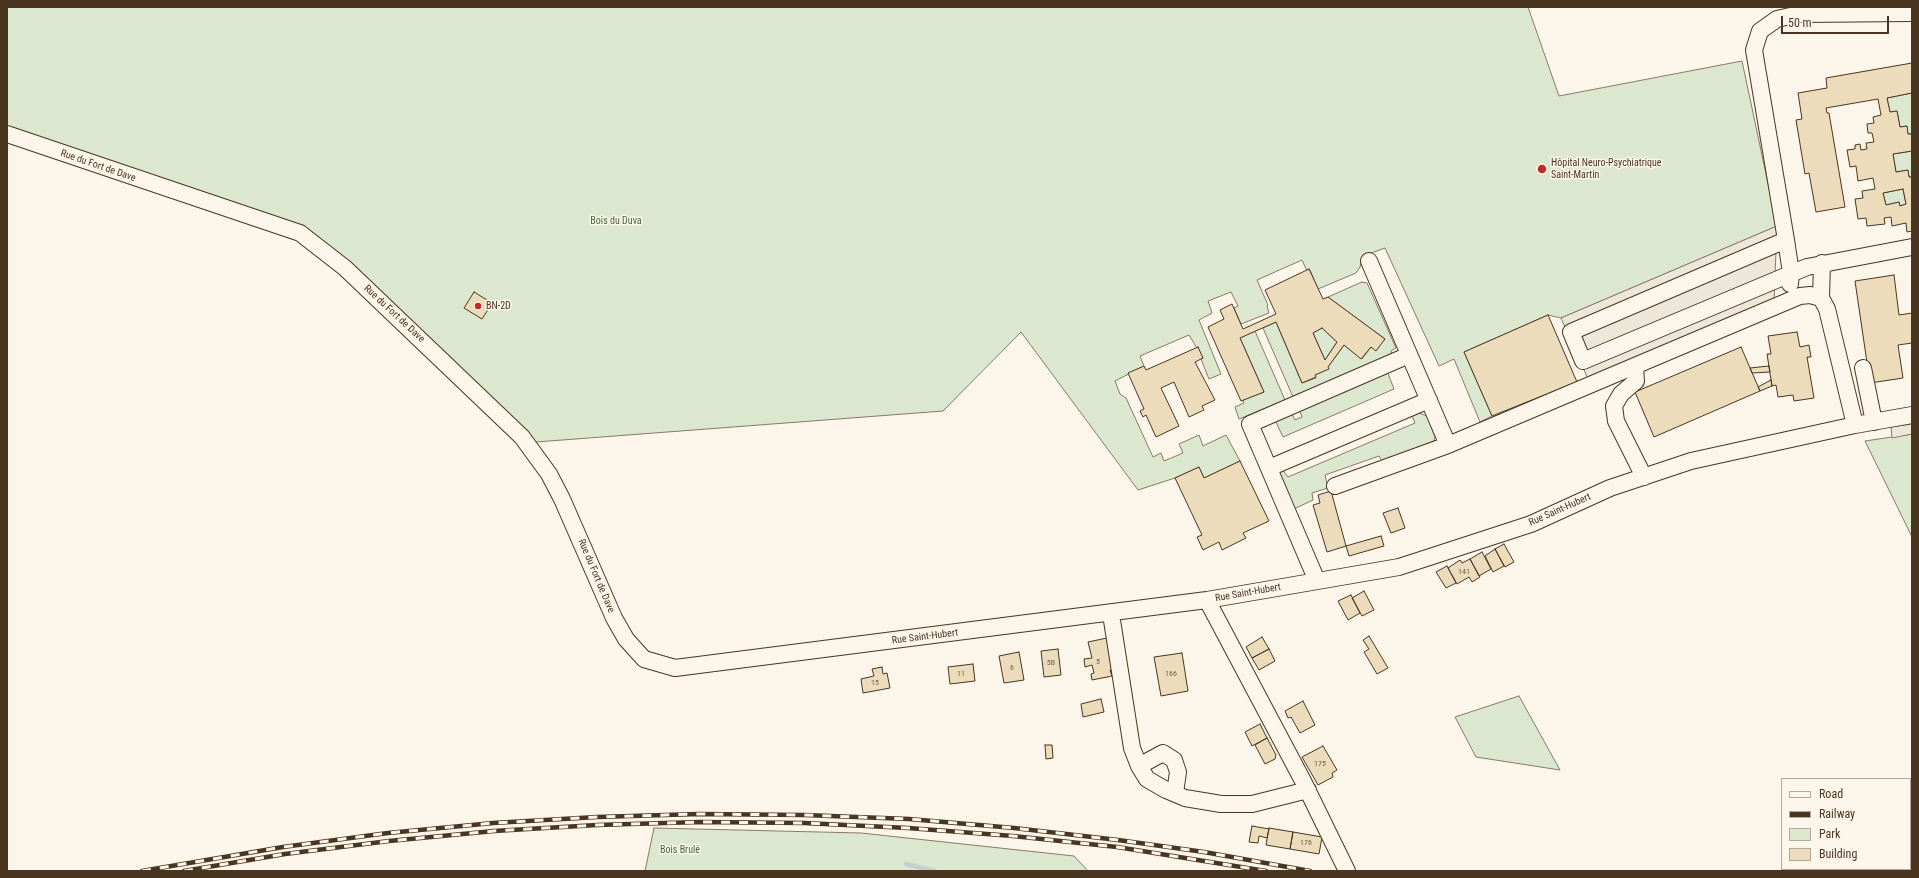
<!DOCTYPE html>
<meta charset="utf-8">
<style>
body{margin:0}
#map{position:relative;width:1919px;height:878px;overflow:hidden;background:#fbf6e9;font-family:"Roboto Condensed",sans-serif}
canvas{display:block}
.frame{position:absolute;inset:0;border:8px solid #4a3520;pointer-events:none}
.legend{position:absolute;left:1781px;top:778px;width:130px;height:92px;box-sizing:border-box;background:#fbf6e9;border:1px solid #b4a999;margin:0;padding:5px 7px;list-style:none;font-size:12px;color:#4a3520}
.legend li{display:flex;align-items:center;gap:8px;height:20px}
.legend b{width:20px;border:1px solid #b4a999}
.scale{position:absolute;left:1781px;top:16px;width:108px;height:18px;box-sizing:border-box;border:2px solid #4a3520;border-top:0;padding-left:5px;font-size:12px;line-height:14px;white-space:nowrap;color:#4a3520;-webkit-text-stroke:3px #fbf6e9;paint-order:stroke}
</style>
<div id="map">
<canvas width="1919" height="878"></canvas>
<div class="frame"></div>
<ul class="legend">
<li><b style="height:5px;background:#fbf6e9"></b>Road</li>
<li><b style="height:5px;background:#4a3520"></b>Railway</li>
<li><b style="height:11px;background:#dce7d0"></b>Park</li>
<li><b style="height:11px;background:#ecdcbc"></b>Building</li>
</ul>
<div class="scale">50 m</div>
</div>
<script>
const g = document.querySelector('canvas').getContext('2d');
g.lineJoin = 'round';
function fill(path, color) { g.fillStyle = color; g.fill(path, 'evenodd'); }
const poly = rows => new Path2D(rows.map(r => 'M' + r).join(''));
function stroke(path, color, width, dash) { g.strokeStyle = color; g.lineWidth = width; g.lineCap = dash ? 'butt' : 'round'; g.setLineDash(dash || []); g.stroke(path); }
function label(font, color, halo, rows, align = 'center') {
  g.font = font + ' "Roboto Condensed",sans-serif'; g.lineWidth = 3; g.setLineDash([]); g.textBaseline = 'middle'; g.strokeStyle = halo; g.fillStyle = color; for (const [text, x, y, turn = 0] of rows) {
    g.save(); g.translate(x, y); g.rotate((+turn || 0) * Math.PI / 180); g.textAlign = isNaN(turn) ? turn : align; if (halo) g.strokeText(text, 0, 0); g.fillText(text, 0, 0); g.restore();
  }
}
const green = poly([
 [7,7,1528,7,1559,96,1742,61,1777,226,1561,318,1548,315,1464,352,1492,416,1480,422,1454,359,1439,366,1385,248,1363,256,1360,267,1356,273,1318,289,1310,270,1307,271,1302,260,1257,280,1268,305,1267,306,1269,313,1241,324,1234,308,1238,306,1231,292,1208,301,1212,313,1199,320,1221,374,1209,379,1201,359,1203,358,1189,335,1140,356,1144,366,1115,381,1120,394,1126,398,1153,457,1161,453,1164,461,1183,453,1179,444,1199,435,1203,446,1226,435,1240,461,1204,478,1199,467,1175,478,1138,490,1021,332,943,411,536,442,386,296,305,230,7,130,7,7],
 [1912,93,1912,134,1908,134,1907,126,1900,127,1897,111,1890,112,1887,98,1912,93],
 [1912,151,1912,177,1909,177,1908,170,1896,172,1893,154,1912,151],
 [1903,189,1906,204,1900,206,1899,202,1886,205,1883,193,1903,189],
 [1362,282,1367,283,1396,348,1391,351,1392,354,1293,397,1263,328,1276,322,1302,383,1316,378,1315,375,1328,367,1344,345,1362,359,1371,347,1385,339,1328,297,1362,282],
 [1322,328,1337,342,1325,360,1313,333,1322,328],
 [1255,331,1285,400,1239,419,1235,407,1244,403,1243,400,1264,392,1240,338,1255,331],
 [1387,371,1394,389,1283,437,1275,420,1291,412,1295,420,1302,417,1299,409,1387,371],
 [1411,413,1419,413,1427,416,1435,437,1434,441,1382,461,1379,456,1325,475,1328,488,1312,493,1313,500,1294,509,1279,473,1282,469,1288,477,1415,423,1411,413],
 [1912,434,1912,537,1865,441,1912,434],
 [1519,696,1560,770,1476,757,1455,717,1519,696],
 [654,828,861,833,1074,856,1088,871,645,871,654,828]
]);
fill(green, '#dce7d0');
stroke(green, '#887966', 1);
const parking = poly([
 [1777,226,1774,302,1589,381,1561,318,1777,226],
 [1912,424,1912,434,1892,438,1891,427,1912,424]
]);
fill(parking, '#ede7d9');
stroke(parking, '#887966', 1);
stroke(poly([
 [906,864,935,871]
]), '#c9cecd', 4.5);
const building = poly([
 [1912,63,1912,93,1887,98,1890,112,1897,111,1900,127,1907,126,1908,134,1912,134,1912,151,1893,154,1896,172,1908,170,1909,177,1912,177,1912,231,1907,232,1906,223,1892,226,1891,217,1884,218,1885,224,1867,226,1866,218,1858,219,1855,199,1863,198,1862,191,1875,189,1873,178,1858,181,1856,166,1850,167,1847,150,1855,149,1855,145,1860,144,1861,150,1867,149,1866,143,1874,142,1872,133,1868,133,1867,124,1874,123,1873,117,1881,115,1878,99,1826,108,1827,113,1829,113,1845,207,1816,212,1809,173,1805,174,1796,120,1802,119,1798,93,1827,88,1826,78,1912,63],
 [1903,189,1906,204,1900,206,1899,202,1886,205,1883,193,1903,189],
 [1309,269,1323,299,1328,297,1385,339,1376,351,1371,347,1361,359,1344,345,1328,367,1329,369,1315,375,1316,377,1302,383,1276,322,1240,338,1264,392,1241,401,1208,327,1224,319,1220,310,1232,304,1243,329,1276,314,1265,290,1309,269],
 [1322,328,1337,342,1325,360,1313,333,1322,328],
 [1894,275,1899,315,1912,313,1912,343,1898,345,1903,378,1870,383,1855,281,1894,275],
 [474,292,492,303,482,319,464,308,474,292],
 [1548,315,1577,382,1492,416,1464,352,1548,315],
 [1797,332,1800,347,1809,345,1811,357,1807,357,1814,398,1794,401,1793,395,1778,397,1776,385,1772,386,1767,354,1771,354,1768,336,1797,332],
 [1198,347,1203,358,1195,362,1215,400,1202,406,1204,410,1189,417,1174,382,1161,388,1179,426,1156,437,1146,415,1143,417,1140,411,1144,409,1128,373,1144,366,1146,370,1198,347],
 [1741,347,1760,391,1654,437,1635,392,1741,347],
 [1769,366,1770,372,1752,373,1750,368,1769,366],
 [1771,380,1772,386,1760,391,1758,387,1771,380],
 [1240,461,1269,521,1243,533,1246,538,1222,550,1219,542,1203,550,1197,537,1202,535,1175,478,1199,467,1204,478,1240,461],
 [1331,491,1346,546,1327,552,1313,505,1320,503,1318,495,1331,491],
 [1398,508,1405,528,1391,533,1383,513,1398,508],
 [1381,536,1384,546,1349,556,1346,546,1381,536],
 [1504,544,1514,562,1505,567,1495,549,1504,544],
 [1495,549,1504,566,1493,572,1485,556,1495,549],
 [1482,552,1491,569,1479,576,1470,559,1482,552],
 [1470,559,1480,577,1472,582,1469,577,1457,584,1448,568,1460,560,1462,563,1470,559],
 [1447,566,1456,583,1446,588,1436,572,1447,566],
 [1364,591,1374,610,1362,616,1352,598,1364,591],
 [1351,595,1360,613,1348,620,1338,601,1351,595],
 [1369,636,1388,668,1377,674,1364,652,1369,649,1363,640,1369,636],
 [1262,637,1269,649,1252,658,1246,647,1262,637],
 [1107,638,1113,670,1110,670,1112,676,1092,680,1091,674,1094,673,1092,665,1085,667,1084,659,1092,658,1088,642,1107,638],
 [1058,649,1061,675,1044,677,1041,651,1058,649],
 [1269,649,1275,661,1259,670,1252,658,1269,649],
 [1019,652,1024,680,1004,683,999,656,1019,652],
 [1182,653,1188,691,1161,696,1154,657,1182,653],
 [973,664,975,681,950,684,948,667,973,664],
 [882,667,883,674,887,673,890,688,863,693,861,679,874,676,872,669,882,667],
 [1101,699,1104,712,1083,717,1081,704,1101,699],
 [1303,701,1315,725,1300,733,1291,717,1288,718,1285,711,1303,701],
 [1260,724,1267,738,1252,746,1245,732,1260,724],
 [1267,738,1276,755,1275,759,1265,764,1255,745,1267,738],
 [1045,745,1052,745,1053,758,1046,759,1045,745],
 [1323,746,1337,770,1332,773,1333,777,1318,785,1302,757,1323,746],
 [1252,826,1269,829,1267,838,1259,836,1258,843,1249,842,1252,826],
 [1269,828,1293,832,1290,849,1266,845,1269,828],
 [1293,832,1322,837,1319,854,1290,849,1293,832]
]);
fill(building, '#ecdcbc');
stroke(building, '#4a3520', 1);
const minor = poly([
 [1912,13,1799,14,1777,19,1760,31,1754,50,1786,240,1571,332,1583,361,1807,267,1912,247],
 [7,134,300,233,345,268,522,437,549,474,562,499,614,618,626,639,644,659,675,668,1207,600,1399,567,1531,524,1610,488,1691,461,1855,425,1912,415],
 [1786,240,1791,273,1790,284],
 [1369,261,1448,445],
 [1821,298,1822,263],
 [1635,366,1636,381,1621,394,1614,406,1616,421,1644,477],
 [1863,368,1874,422],
 [1269,468,1429,400],
 [1335,486,1448,445,1800,296,1810,295,1821,298,1827,309,1855,425],
 [1317,581,1250,424,1409,355],
 [1207,600,1303,781,1347,871],
 [1111,614,1132,748,1139,766,1147,779,1166,790,1185,798,1221,804,1252,804,1308,790],
 [1139,766,1163,753,1174,760,1178,772,1175,793]
]);
stroke(minor, '#4a3520', 18);
stroke(minor, '#fbf6e9', 16);
const rail = poly([
 [142,871,283,847,388,833,493,823,597,817,699,814,804,815,909,819,1014,828,1118,840,1204,852,1310,871],
 [184,871,285,854,389,841,494,831,597,825,700,822,804,823,908,828,1013,836,1117,847,1266,871]
]);
stroke(rail, '#4a3520', 4.5);
stroke(rail, '#fbf6e9', 3, [9]);
for (const [x, y, r, color] of [
 [1542,169,5,"#c62828"],
 [478,306,4,"#c62828"]
]) { const dot = new Path2D(); dot.arc(x, y, r, 0, 2 * Math.PI); g.fillStyle = color; g.fill(dot); stroke(dot, '#fbf6e9', 1.5); }
label('8px', '#725f47', null, [
 ["141",1464,572],
 ["5",1098,662],
 ["5B",1051,663],
 ["6",1012,668],
 ["11",961,674],
 ["166",1171,674],
 ["15",875,683],
 ["175",1320,764],
 ["176",1306,843]
]);
label('10px', '#4a3520', '#fbf6e9', [
 ["Hôpital Neuro-Psychiatrique",1551,163],
 ["Saint-Martin",1551,175],
 ["BN-2D",486,306]
], 'left');
label('10px', '#4a3520', '#fbf6e9', [
 ["Rue du Fort de Dave",98,166,19],
 ["Rue du Fort de Dave",394,314,43],
 ["Rue Saint-Hubert",1560,510,-24],
 ["Rue du Fort de Dave",596,576,67],
 ["Rue Saint-Hubert",1248,593,-10],
 ["Rue Saint-Hubert",925,637,-7]
]);
label('10px', '#436837', '#fbf6e9', [
 ["Bois du Duva",616,221],
 ["Bois Brulé",680,850]
]);
</script>
